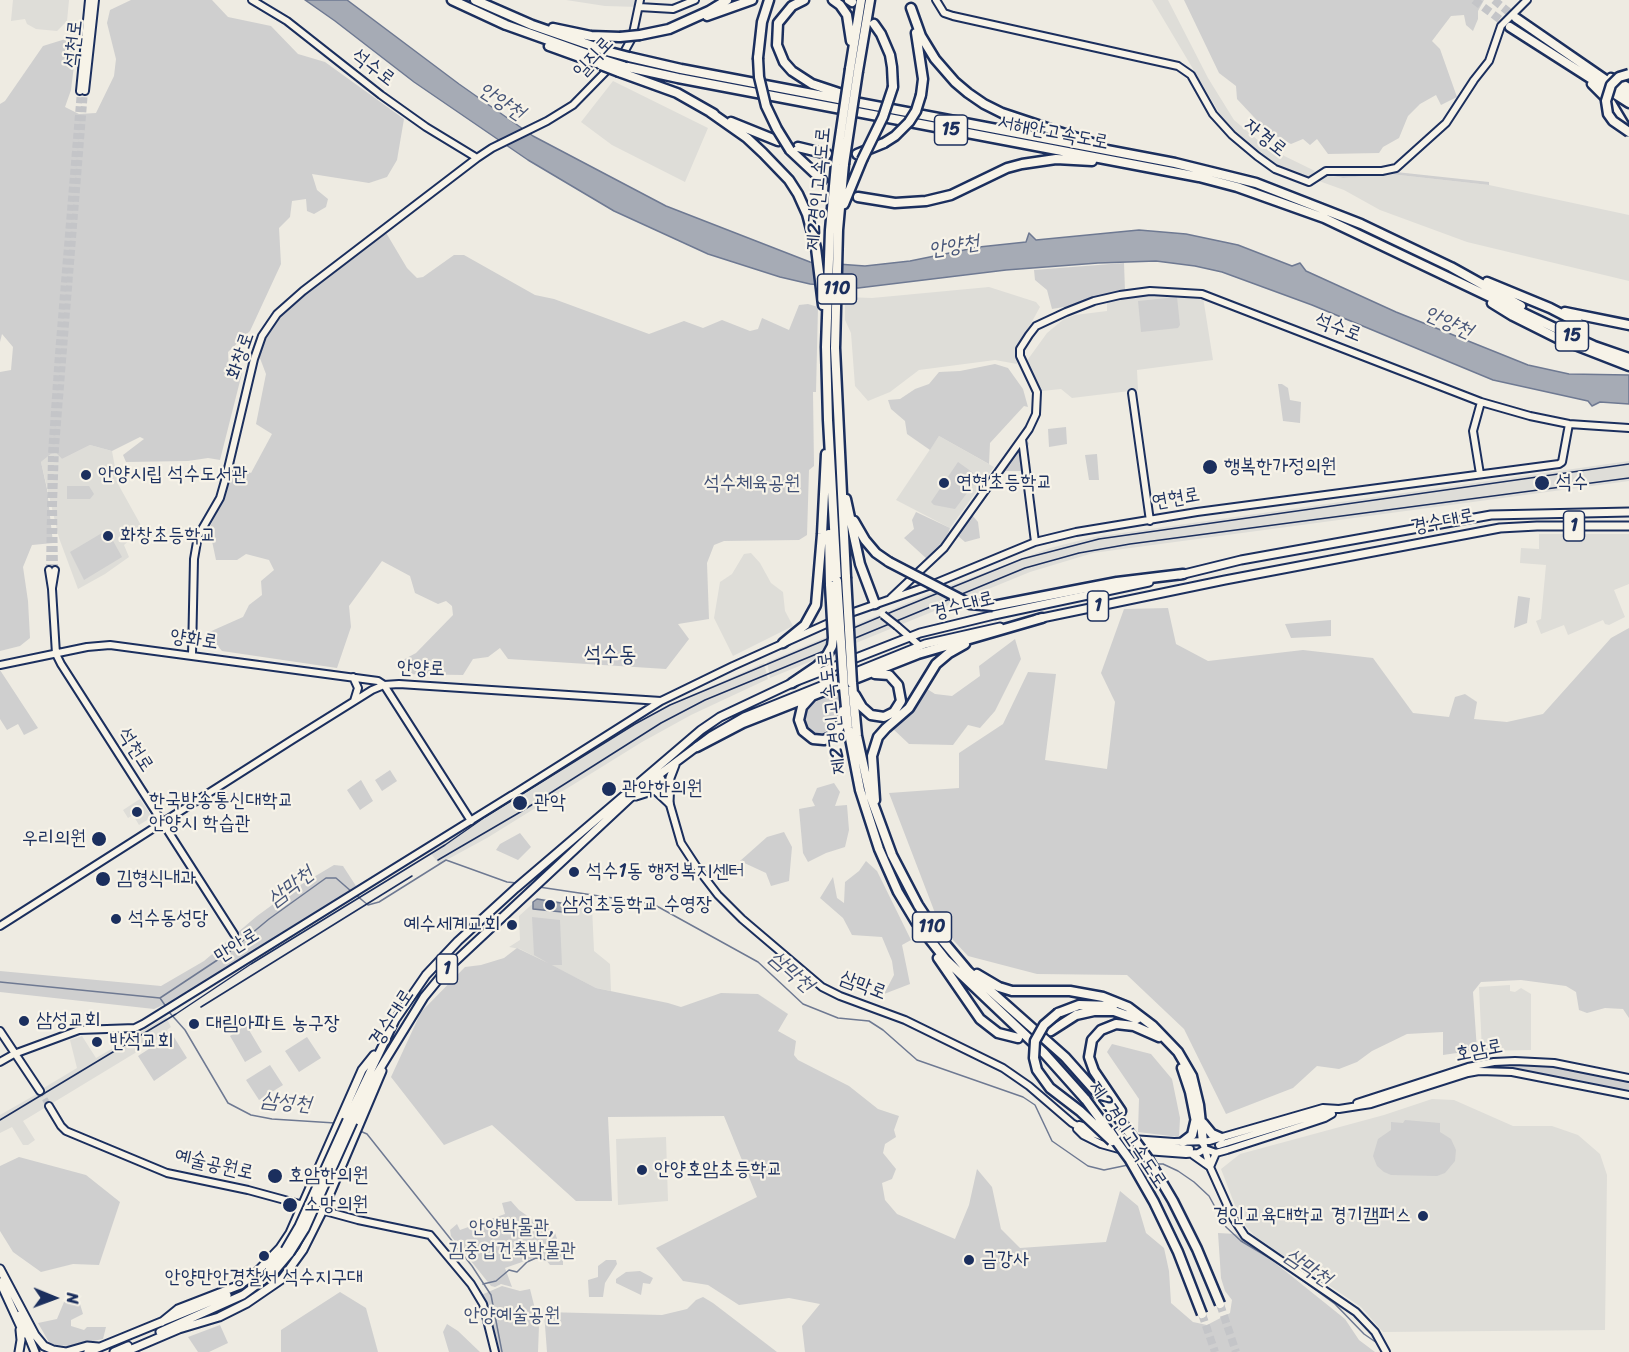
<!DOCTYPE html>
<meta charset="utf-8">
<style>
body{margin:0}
#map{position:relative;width:1629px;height:1352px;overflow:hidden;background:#eeebe2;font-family:Sriracha,sans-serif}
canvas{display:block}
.north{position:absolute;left:24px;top:1268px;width:60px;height:60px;-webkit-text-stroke:4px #f7f3e8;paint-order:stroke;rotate:91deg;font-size:16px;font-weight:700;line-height:24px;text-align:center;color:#1b2f5e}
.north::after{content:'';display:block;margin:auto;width:21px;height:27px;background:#1b2f5e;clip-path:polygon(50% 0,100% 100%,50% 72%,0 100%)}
</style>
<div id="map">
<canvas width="1629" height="1352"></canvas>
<div class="north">N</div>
</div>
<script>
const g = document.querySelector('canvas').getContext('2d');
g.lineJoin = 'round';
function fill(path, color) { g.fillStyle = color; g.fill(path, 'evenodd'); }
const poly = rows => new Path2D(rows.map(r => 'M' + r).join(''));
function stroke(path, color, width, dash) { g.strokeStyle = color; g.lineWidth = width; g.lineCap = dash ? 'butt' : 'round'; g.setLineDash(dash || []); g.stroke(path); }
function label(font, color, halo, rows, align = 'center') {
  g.font = font + ' Sriracha,"Poor Story",sans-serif'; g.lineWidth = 4.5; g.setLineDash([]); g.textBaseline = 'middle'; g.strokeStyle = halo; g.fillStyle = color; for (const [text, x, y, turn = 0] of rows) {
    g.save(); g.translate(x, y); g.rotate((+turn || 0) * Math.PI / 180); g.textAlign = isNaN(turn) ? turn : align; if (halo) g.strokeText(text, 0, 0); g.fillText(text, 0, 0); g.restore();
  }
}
fill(poly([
 [13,0,69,0,67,21,57,31,36,29,27,24,25,19,11,21],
 [566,0,640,0,639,7,605,6],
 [1152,0,1168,0,1208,78,1234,120,1266,147,1315,171,1308,179,1266,160,1241,140,1224,121],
 [613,81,708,128,685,182,612,145,581,122],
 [1390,174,1489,185,1629,215,1629,281,1467,242,1380,210,1344,190,1319,181,1323,175,1343,178],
 [989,287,1036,302,1040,307,1018,347,1017,364,995,360,919,370,890,392,868,401,855,386,851,333,845,320,845,297,872,298],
 [1183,294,1203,297,1213,360,1137,370,1138,390,1072,398,1061,389,1042,391,1039,389,1035,379,1026,362,1047,333,1064,319,1075,315,1107,311,1107,299,1136,295],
 [939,436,994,467,950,528,896,500],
 [90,445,112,451,118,484,143,529,124,545,129,557,105,574,78,589,59,538,41,462,51,454,56,453,62,459],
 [1629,461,1629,481,1093,553,1030,572,770,678,767,662,938,590,1050,548,1094,537],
 [1539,534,1629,534,1629,584,1614,590,1625,617,1609,625,1605,624,1603,620,1568,635,1564,625,1541,634,1536,621,1541,619,1546,565,1520,563,1521,548,1539,549],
 [751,553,760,563,771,583,783,592,785,611,793,626,733,656,714,618,720,582,732,574,744,554],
 [764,663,768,679,691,715,642,742,487,838,439,864,429,851,500,804,666,706],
 [140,799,152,817,139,825,133,815,128,818,123,810],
 [539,898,592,907,594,951,610,964,611,991,596,988,520,949,509,947,520,940,519,916],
 [1510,985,1510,991,1515,992,1521,988,1531,994,1531,1050,1482,1051,1479,987],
 [166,1017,171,1027,167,1030,168,1033,23,1121,35,1140,28,1145,23,1145,12,1127,0,1133,0,1115,42,1091,42,1089,77,1068,70,1040,82,1036,96,1058],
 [1432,1099,1454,1100,1513,1126,1552,1126,1578,1135,1600,1154,1607,1175,1605,1330,1383,1332,1361,1307,1290,1259,1261,1243,1241,1221,1221,1169,1240,1154,1384,1115],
 [666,1137,668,1201,618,1205,616,1139]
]), '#deddd8');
fill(poly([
 [131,0,212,0,228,17,271,26,298,54,325,62,404,119,397,160,387,177,369,183,312,174,317,190,328,199,326,207,314,214,307,211,306,199,292,201,290,217,279,228,281,264,250,331,228,352,229,371,242,373,220,460,208,458,188,461,126,462,123,455,144,439,140,437,112,451,90,445,62,459,56,453,51,454,41,462,47,489,53,543,32,545,23,567,28,601,30,638,20,646,0,651,0,372,11,370,13,347,2,334,0,342,0,104,5,101,43,46,72,37,76,49,71,90,65,107,79,114,96,113,114,76,116,59,107,23,110,10],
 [1184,0,1484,0,1478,11,1478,19,1473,31,1466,25,1464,15,1451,16,1432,41,1440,49,1457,97,1441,105,1436,95,1420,104,1408,116,1399,138,1383,147,1379,153,1328,154,1317,139,1310,145,1303,139,1291,144,1267,131,1237,99,1236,86,1219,73],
 [1396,172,1489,182,1489,185,1390,174,1343,178,1323,174,1329,173,1343,176],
 [385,231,407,268,417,278,423,277,454,255,464,255,535,295,554,299,649,334,684,321,703,328,722,320,750,331,758,329,762,318,789,330,799,305,808,304,818,307,816,392,813,392,814,466,809,470,807,535,799,540,724,541,714,545,707,563,709,619,678,624,689,639,666,669,508,659,500,648,488,657,473,659,463,675,402,674,403,660,416,653,453,615,452,606,446,601,438,604,415,593,410,576,382,561,349,606,351,627,337,668,222,651,207,633,243,617,249,605,262,595,261,581,274,570,269,560,246,554,237,560,216,560,212,541,204,540,226,492,233,465,251,473,272,434,256,424,266,374,258,353,268,329,278,315,299,296],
 [1124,263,1125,291,1096,297,1070,306,1052,309,1047,290,1035,280,1034,270],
 [1177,297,1180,325,1178,328,1141,332,1138,301],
 [995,364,1008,368,1023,389,1028,407,1024,406,990,443,989,464,939,436,930,450,907,434,905,421,891,409,888,400,900,399,915,389,929,384,939,372,960,371],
 [1278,384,1282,384,1288,388,1290,400,1301,402,1300,423,1283,421],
 [1066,427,1067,444,1049,447,1048,429],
 [1022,438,1029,443,1022,471,998,471],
 [1097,454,1099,480,1089,480,1085,455],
 [958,462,979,477,955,509,934,505,931,502],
 [67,486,89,486,94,494,90,499,67,499],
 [916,512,950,528,946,539,927,559,904,538,914,529,912,520],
 [972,515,978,522,980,538,965,542,957,535],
 [107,530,122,557,84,580,70,552],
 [1518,596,1530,598,1527,623,1514,628],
 [1168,608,1176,644,1208,661,1303,650,1373,658,1413,713,1449,717,1455,697,1465,694,1477,702,1474,719,1507,722,1543,714,1611,638,1629,628,1629,1018,1623,1009,1605,1008,1587,1013,1579,1010,1576,992,1566,986,1521,980,1481,982,1473,992,1477,1050,1443,1055,1443,1032,1407,1034,1372,1051,1357,1062,1339,1069,1317,1066,1293,1088,1226,1114,1184,1029,1127,975,1037,974,968,956,940,926,889,793,959,788,959,753,1003,724,1028,672,1056,674,1045,760,1107,769,1115,702,1101,673,1124,609],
 [1331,620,1331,636,1291,638,1285,624],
 [1015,639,1021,659,995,711,980,728,968,725,953,745,909,744,892,728,911,711,924,687,935,694,952,696,980,676,979,666],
 [0,670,38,728,24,735,18,724,7,730,0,719],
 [839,689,840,715,837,724,826,733,819,734,811,732,804,726,802,717,804,709,809,702,817,698],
 [390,770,397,781,382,791,375,780],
 [361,780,373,801,360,810,347,790],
 [834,783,840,792,835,806,847,805,849,830,845,847,826,853,808,862,803,853,799,809,815,806,812,800,817,788],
 [784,832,792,847,789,881,771,886,766,873,740,861,767,837],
 [520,833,531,847,518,860,496,850,500,844],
 [866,861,877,871,911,940,902,945,910,984,884,994,894,975,892,961,882,937,852,935,843,918,820,898,833,877,837,898,844,903,845,882,859,871],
 [334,865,343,866,356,886,174,1000,154,1009,0,992,0,971,161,986,204,961,257,916,297,887],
 [532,917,560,920,562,965,552,965,596,988,668,1003,681,1007,721,993,758,994,788,1014,778,1031,796,1041,794,1055,798,1060,849,1086,878,1109,899,1116,894,1130,896,1137,885,1144,883,1153,896,1169,892,1179,882,1183,885,1200,897,1214,955,1239,969,1205,977,1169,992,1187,1001,1229,1020,1248,1106,1242,1120,1191,1138,1206,1146,1233,1164,1248,1169,1271,1171,1303,1193,1322,1207,1325,1230,1313,1232,1300,1225,1291,1221,1278,1218,1233,1236,1234,1274,1262,1345,1319,1359,1340,1375,1352,805,1352,802,1326,820,1304,789,1298,739,1305,708,1285,683,1281,656,1248,757,1197,724,1116,608,1117,612,1201,576,1201,492,1125,444,1145,391,1077,421,1012,465,967,481,965,504,958,517,948,548,963,534,955],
 [246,1025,262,1052,245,1062,230,1036],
 [172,1034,187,1058,154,1081,138,1056],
 [307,1037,321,1058,299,1072,285,1051],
 [1112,1044,1151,1054,1172,1079,1180,1118,1179,1137,1138,1132,1139,1099,1107,1052],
 [1530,1063,1564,1067,1629,1080,1629,1092,1503,1066,1504,1065],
 [270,1065,283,1085,259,1100,246,1080],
 [1405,1120,1440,1123,1440,1132,1451,1139,1456,1150,1455,1161,1445,1173,1437,1176,1391,1175,1384,1172,1377,1166,1373,1156,1378,1139,1391,1130,1391,1122,1403,1123],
 [19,1157,86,1175,120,1202,99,1265,73,1264,41,1272,13,1252,0,1231,0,1166],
 [511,1201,519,1210,543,1227,554,1230,563,1256,563,1265,550,1265,542,1255,505,1268,512,1287,501,1284,495,1287,491,1286,451,1236,450,1230,457,1224,460,1230,505,1214,502,1203],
 [606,1260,616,1260,617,1264,605,1283,603,1297,589,1297,588,1280,598,1277,598,1266],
 [640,1271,653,1278,650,1284,643,1283,641,1295,616,1283,616,1279,626,1272],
 [502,1286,520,1291,530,1289,539,1325,538,1352,496,1352,479,1296],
 [340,1292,366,1308,378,1352,281,1352,281,1330],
 [703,1297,713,1303,777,1352,547,1352,544,1312,662,1315,687,1309,696,1300],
 [64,1302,80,1304,83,1314,71,1320,71,1326,84,1330,87,1327,106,1327,103,1339,68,1346,50,1344,38,1323,57,1319],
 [447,1324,458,1331,480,1352,449,1352,443,1332],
 [220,1325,228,1343,209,1352,198,1352,188,1337]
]), '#cfcfcf');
const water = poly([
 [305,0,347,0,459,84,533,136,666,206,810,262,865,266,910,261,979,247,1026,242,1029,233,1036,240,1139,230,1186,234,1238,245,1292,266,1300,263,1306,271,1396,312,1528,365,1569,374,1629,375,1629,404,1600,402,1592,406,1588,401,1493,380,1312,305,1222,272,1195,266,1156,261,1098,263,1006,270,858,288,810,284,780,277,708,254,614,211,528,160,414,82,335,21,305,0],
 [537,899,567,904,568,907,572,908,572,913,533,909,533,902,537,899]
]);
fill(water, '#a6abb5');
stroke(water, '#6e7992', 1.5);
stroke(poly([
 [539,887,653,904,758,962,803,1004,838,1018,869,1021,883,1030,917,1060,1023,1097,1035,1105,1052,1141,1088,1166,1104,1170,1128,1165],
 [356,895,368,905,379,902,446,860,507,882,517,883],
 [0,982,160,998,167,1008],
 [160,998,228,953,269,919,326,878,336,878,352,892],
 [169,1012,185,1030,228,1103,251,1115,272,1119,335,1123],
 [360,1131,367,1134,472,1266,491,1295,502,1352],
 [1136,1164,1146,1164],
 [1157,1164,1163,1164,1178,1171,1194,1182,1209,1196,1226,1227,1241,1241,1283,1266,1335,1304,1364,1334,1377,1343],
 [483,1284,496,1281,509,1270,517,1272,527,1262,536,1258,547,1260]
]), '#6e7992', 1.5);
stroke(poly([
 [49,570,51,454,58,354,80,91],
 [55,570,54,505,56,447,85,91],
 [40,1091,49,1106],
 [1190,1149,1219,1145]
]), '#c4c5c8', 6, [6, 3]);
stroke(poly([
 [1474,0,1510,27],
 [1494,0,1516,18],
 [1220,1304,1236,1352],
 [1202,1314,1215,1352]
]), '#c4c5c8', 8, [8, 4]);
const secondary = poly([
 [252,0,287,21,381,95,426,127,477,158],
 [936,0,944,13,953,16,1178,66,1191,75,1213,114,1232,135,1257,156,1275,169,1309,182,1326,171,1382,171,1396,168,1446,123,1474,80,1489,61,1501,26,1527,0],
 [639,7,673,9,695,0],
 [80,91,89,0],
 [85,91,95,0],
 [1132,393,1150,521],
 [1022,439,1035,542],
 [1480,474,1473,431,1481,402],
 [49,570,52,589,56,654,61,664,234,934],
 [52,588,55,570],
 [891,598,944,548,1029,429,1036,414,1037,392,1020,356,1020,349,1029,335,1036,326,1066,312,1094,301,1120,295,1150,291,1202,294,1481,402,1530,416,1569,424,1629,428],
 [845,615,931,585,1035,542,1076,532,1197,512,1559,464,1562,462,1569,424],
 [897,626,920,646],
 [192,655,194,559,198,536,220,498,226,477,254,359,262,336,277,314,303,291,477,158,492,148,547,121,573,105,623,54,632,38,640,0],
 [0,665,87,647,110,645,378,681,384,685,471,821],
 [353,677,358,688,354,701],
 [657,771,664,784,681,843,698,869,718,895,742,919,822,987,840,996,905,1020,1003,1068,1029,1086,1072,1123,1086,1131,1120,1143,1190,1149],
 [514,794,661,701],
 [0,926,292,740,372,690,384,685,399,684,661,701,733,666,833,621],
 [0,1031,40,1091],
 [0,1062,14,1054,79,1030,135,1028,143,1024,512,795],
 [1357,1103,1468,1067,1494,1062,1515,1061,1554,1063,1629,1078],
 [49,1106,61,1126,66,1131,167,1173,248,1190,358,1220,430,1235,471,1284,483,1304,495,1352],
 [1079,1125,1100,1131],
 [1077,1129,1083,1135,1101,1144,1119,1149,1186,1154,1198,1153,1205,1149],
 [1110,1134,1132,1139,1174,1142,1209,1141,1323,1108,1339,1109,1371,1104,1468,1073,1479,1071,1512,1072,1629,1095],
 [1203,1142,1210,1167,1233,1218,1245,1236,1356,1312,1375,1332,1386,1352],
 [1219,1145,1333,1110],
 [1205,1149,1216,1153,1227,1150,1301,1126,1325,1118,1332,1114],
 [1193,1155,1210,1167,1216,1153]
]);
const primary = poly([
 [1180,575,1241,560,1491,515,1629,512],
 [1037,619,1225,580,1500,528,1537,526,1629,526],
 [636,796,655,790,669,803],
 [669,803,670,778,675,765],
 [347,1120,395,1020,426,975,458,941,516,888,701,730,720,717,792,683,920,633,994,615,1149,582],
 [353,1122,373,1080,424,997,447,969,630,798,660,774,711,736,744,717,925,644,1000,627],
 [269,1267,285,1250],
 [0,1269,35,1335,44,1346,53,1350,66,1352,87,1346,98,1347],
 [0,1282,24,1334],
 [20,1315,35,1352],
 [162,1322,178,1309,240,1285,255,1274,280,1248,290,1233,362,1070,374,1055],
 [160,1332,243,1295,274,1272,290,1253],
 [19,1352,21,1340,20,1330],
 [88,1352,227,1295],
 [114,1352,128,1346],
 [125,1352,179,1329,219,1317,247,1303,282,1279,303,1250,323,1210,382,1071]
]);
const highway = poly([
 [452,0,506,25,604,60],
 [475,0,532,25,610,52],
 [804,0,792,6,778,23,777,45,784,62,792,71,812,84,851,97],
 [833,0,840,5,847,15,851,41],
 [849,0,852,2],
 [911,8,921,36,935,59,955,82,968,93,984,104,1002,113,1095,144],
 [707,16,752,0],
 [1516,18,1629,96],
 [874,24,881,34,890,55,892,67,893,87],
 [1510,27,1629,103],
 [553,28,591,36,620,37],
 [916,33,923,79,921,95],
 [640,35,669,29,709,11,727,0],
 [549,46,596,63],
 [629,57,681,69,1175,163,1256,183,1361,224,1451,267,1521,306],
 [758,58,762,22,769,0],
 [623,66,678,78,1199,177,1237,187,1324,218,1553,327,1594,346,1629,358],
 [850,69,861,0],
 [858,71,870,0],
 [619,72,677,93,714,114],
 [1611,78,1629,88],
 [1592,84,1611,103,1627,130],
 [710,112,747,138,763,153,789,180,798,194,807,214,816,248,823,305],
 [731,122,778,141],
 [798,147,827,154],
 [790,150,822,180],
 [857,154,884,143],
 [836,164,830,230,826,347,828,420,837,581],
 [844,164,838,230,835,348,846,577],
 [858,197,895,203,926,201,951,195,1007,168,1022,164,1056,159,1092,161],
 [844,204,862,160],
 [1487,282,1550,308,1579,323],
 [1492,303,1513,316,1557,338,1629,366],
 [1565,312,1629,325],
 [846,499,860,564,875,604],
 [854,521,865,540,876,553,889,562],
 [829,534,830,585],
 [993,606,1117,582,1183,574],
 [783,643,805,625,816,605,822,534,826,454],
 [792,683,817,666,826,657],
 [852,683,857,736,870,795,892,855,918,905,937,934,968,971,1065,1057,1114,1112],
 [844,687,848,728,860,790,879,849,898,892,916,922,946,960,1044,1053,1086,1100],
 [855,695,862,707,871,715,884,717,894,712,901,701,898,685,889,675,875,674],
 [811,697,802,707,799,720,803,731,813,739,824,740,835,735,841,725,843,711],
 [697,747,743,723,918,654,1042,618],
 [875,800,872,756,878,737,886,728,909,708,936,664,949,653,965,644],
 [938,958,980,1019,998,1033,1018,1038],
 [977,974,999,987,1012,991,1070,991,1103,997,1128,1007,1153,1026,1178,1052,1192,1076,1199,1105,1203,1142],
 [1058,1013,1079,1005,1113,1006],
 [1051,1031,1076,1015,1094,1011,1114,1011,1137,1019],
 [1182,1068,1190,1092,1196,1122],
 [1121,1111,1094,1071,1089,1057,1092,1040,1101,1030,1116,1024,1134,1026,1159,1037],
 [1203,1123,1212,1134,1221,1138],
 [1183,1142,1192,1135,1196,1118]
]);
stroke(secondary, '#1b2f5e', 10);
stroke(primary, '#1b2f5e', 11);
stroke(highway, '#1b2f5e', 13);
stroke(secondary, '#f7f3e8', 6);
stroke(primary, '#f7f3e8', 7);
stroke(highway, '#f7f3e8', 8);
stroke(poly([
 [438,860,522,811,661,723,705,700,1025,568,1079,553,1130,544,1629,478],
 [201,1007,412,876],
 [0,1120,176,1014,251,964,445,845,485,817,635,724,670,705,894,611,1022,559,1099,539,1629,464]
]), '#1b2f5e', 1.5);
const secondaryBridge = poly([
 [883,615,897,626]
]);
const primaryBridge = poly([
 [285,1250,299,1226,347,1120],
 [290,1253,305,1229,353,1122]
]);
const highwayBridge = poly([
 [620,37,640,35],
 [610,52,629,57],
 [758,58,759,77,766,106,777,129,790,150],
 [604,60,623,66],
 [601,65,619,72],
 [1629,74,1619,77,1611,85,1606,101,1608,114,1613,121,1629,132],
 [884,143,895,136,909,122,916,111,921,95],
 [862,160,883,117,893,87],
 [836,164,850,69],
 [844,164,858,71],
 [889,562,970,604,993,606],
 [846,577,852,683],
 [837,581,844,687],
 [826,657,832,646,833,638,830,585],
 [1058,1013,1044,1025,1035,1041,1034,1058,1037,1070,1050,1088,1080,1111,1112,1141],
 [1086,1100,1130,1160,1154,1202,1178,1252,1202,1314],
 [1114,1112,1147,1157,1173,1201,1197,1249,1220,1304]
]);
stroke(secondaryBridge, '#1b2f5e', 10, []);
stroke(primaryBridge, '#1b2f5e', 11, []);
stroke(highwayBridge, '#1b2f5e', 13, []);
stroke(secondaryBridge, '#f7f3e8', 6);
stroke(primaryBridge, '#f7f3e8', 7);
stroke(highwayBridge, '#f7f3e8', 8);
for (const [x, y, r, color] of [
 [1210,467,8,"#1b2f5e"],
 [86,475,6,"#1b2f5e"],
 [944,483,6,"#1b2f5e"],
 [1542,483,8,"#1b2f5e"],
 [108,536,6,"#1b2f5e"],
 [609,789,8,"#1b2f5e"],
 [520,803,8,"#1b2f5e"],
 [137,812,6,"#1b2f5e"],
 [99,839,8,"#1b2f5e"],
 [574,872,6,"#1b2f5e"],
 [103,879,8,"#1b2f5e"],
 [550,905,6,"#1b2f5e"],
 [116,919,6,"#1b2f5e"],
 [512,925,6,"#1b2f5e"],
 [24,1021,6,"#1b2f5e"],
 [194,1024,6,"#1b2f5e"],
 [97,1042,6,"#1b2f5e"],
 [642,1170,6,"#1b2f5e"],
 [275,1176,8,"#1b2f5e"],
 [290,1205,8,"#1b2f5e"],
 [1423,1216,6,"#1b2f5e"],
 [264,1256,6,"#1b2f5e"],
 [969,1260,6,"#1b2f5e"]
]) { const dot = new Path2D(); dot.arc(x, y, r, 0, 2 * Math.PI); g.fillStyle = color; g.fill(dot); stroke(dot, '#f7f3e8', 2); }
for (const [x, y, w] of [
 [951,130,33],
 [837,289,39],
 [1572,336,33],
 [1574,526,21],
 [1098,606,21],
 [932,927,39],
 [447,969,21]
]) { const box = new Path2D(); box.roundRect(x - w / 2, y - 15, w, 30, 4.5); g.fillStyle = '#f7f3e8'; g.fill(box); stroke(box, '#1b2f5e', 1.5); }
label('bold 18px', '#1b2f5e', null, [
 ["15",951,130],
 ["110",837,289],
 ["15",1572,336],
 ["1",1574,526],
 ["1",1098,606],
 ["110",932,927],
 ["1",447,969]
]);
label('20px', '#1b2f5e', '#f7f3e8', [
 ["석천로",74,44,-84],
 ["일직로",594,58,-48],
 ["석수로",373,68,37],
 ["서해안고속도로",1053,133,11],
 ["자경로",1265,138,38],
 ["제2경인고속도로",819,189,-85],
 ["석수로",1338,328,21],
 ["화창로",241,356,-71],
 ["연현로",1176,499,-10],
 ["경수대로",1443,522,-11],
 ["경수대로",963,606,-14],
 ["양화로",194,640,8],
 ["안양로",421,669,2],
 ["제2경인고속도로",833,713,-97],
 ["석천로",135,750,57],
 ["만안로",237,946,-32],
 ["삼막로",863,986,21],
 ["경수대로",392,1018,-57],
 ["호암로",1479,1051,-11],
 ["제2경인고속도로",1127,1135,56],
 ["예술공원로",214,1165,13]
]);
label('20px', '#1b2f5e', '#f7f3e8', [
 ["행복한가정의원",1224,467],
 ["안양시립 석수도서관",98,475],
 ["연현초등학교",956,483],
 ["석수",1556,483],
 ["화창초등학교",120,536],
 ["관악한의원",622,789],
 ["한국방송통신대학교",149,801],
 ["안양시 학습관",149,824],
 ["관악",534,803],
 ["우리의원",86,839,"right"],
 ["석수1동 행정복지센터",586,872],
 ["김형식내과",116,879],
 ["삼성초등학교 수영장",562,905],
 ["석수동성당",128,919],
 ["예수세계교회",500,925,"right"],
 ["삼성교회",36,1021],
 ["대림아파트 농구장",206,1024],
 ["반석교회",109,1042],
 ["안양호암초등학교",654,1170],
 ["호암한의원",288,1176],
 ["소망의원",304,1205],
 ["경인교육대학교 경기캠퍼스",1411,1216,"right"],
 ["금강사",981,1260],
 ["안양만안경찰서 석수지구대",264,1278,"center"]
], 'left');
label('20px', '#3f4f75', '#f7f3e8', [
 ["석수체육공원",752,484],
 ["안양박물관,",512,1228],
 ["김중업건축박물관",512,1251],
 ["안양예술공원",512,1316]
]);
label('italic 21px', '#455478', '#f7f3e8', [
 ["안양천",501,102,33],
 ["안양천",954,247,-9],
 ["안양천",1448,323,24],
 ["삼막천",291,887,-37],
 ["삼막천",791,972,41],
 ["삼성천",286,1103,6],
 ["삼막천",1308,1268,34]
]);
label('22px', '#1b2f5e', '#f7f3e8', [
 ["석수동",610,655]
]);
</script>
